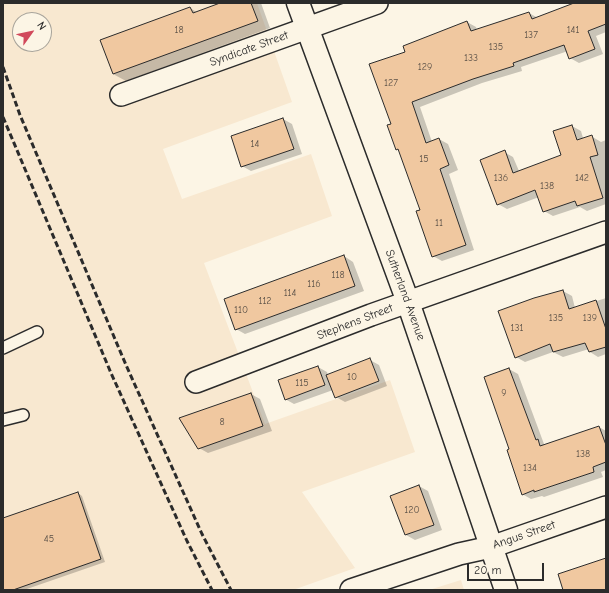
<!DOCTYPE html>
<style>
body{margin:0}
#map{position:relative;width:609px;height:593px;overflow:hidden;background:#fcf5e5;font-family:"Comic Neue",sans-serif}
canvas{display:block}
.frame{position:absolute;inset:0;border:4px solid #2b2b2b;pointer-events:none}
.north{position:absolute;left:12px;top:12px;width:40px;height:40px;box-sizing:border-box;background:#fcf5e5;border:1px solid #a8a49b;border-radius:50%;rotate:57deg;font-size:11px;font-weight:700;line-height:16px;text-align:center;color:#2b2b2b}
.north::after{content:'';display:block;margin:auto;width:14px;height:18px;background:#d1495b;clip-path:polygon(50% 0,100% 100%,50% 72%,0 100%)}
.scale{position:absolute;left:467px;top:563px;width:77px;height:18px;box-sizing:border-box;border:2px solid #2b2b2b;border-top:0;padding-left:5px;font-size:12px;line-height:14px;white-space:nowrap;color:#2b2b2b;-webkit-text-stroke:3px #fcf5e5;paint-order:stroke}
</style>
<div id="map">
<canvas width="609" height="593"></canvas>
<div class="frame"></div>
<div class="north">N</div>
<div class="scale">20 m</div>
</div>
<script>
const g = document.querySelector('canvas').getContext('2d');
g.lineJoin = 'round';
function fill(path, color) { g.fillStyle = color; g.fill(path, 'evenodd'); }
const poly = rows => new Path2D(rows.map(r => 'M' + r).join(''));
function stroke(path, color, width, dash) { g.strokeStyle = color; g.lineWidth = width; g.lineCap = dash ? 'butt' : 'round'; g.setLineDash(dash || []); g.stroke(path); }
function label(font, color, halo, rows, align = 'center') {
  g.font = font + ' "Comic Neue",sans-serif'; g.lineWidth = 3.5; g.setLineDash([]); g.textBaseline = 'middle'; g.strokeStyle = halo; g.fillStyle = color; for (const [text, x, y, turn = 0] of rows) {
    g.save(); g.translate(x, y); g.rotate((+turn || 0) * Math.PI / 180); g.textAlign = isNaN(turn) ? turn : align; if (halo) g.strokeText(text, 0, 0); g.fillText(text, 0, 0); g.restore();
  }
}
fill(poly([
 [3,3,257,3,292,102,163,149,182,199,311,154,332,216,204,263,265,424,390,380,415,452,302,492,355,568,293,590,3,590],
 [20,20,44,20,44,44,20,44],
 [461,580,464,590,429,590]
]), '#f8e8d0');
fill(poly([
 [223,3,261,3,270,28,126,81,113,74,190,8,198,13],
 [576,3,606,3,606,32,596,36,603,54,579,63,570,58,568,51,521,67,522,71,482,83,420,107,432,142,439,139,448,144,458,170,449,174,474,250,442,261,433,256,421,211,399,151,397,149,392,124,406,52,467,22,476,27,477,30,529,13,538,18],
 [283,119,292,124,302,154,251,171,242,166],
 [572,126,581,131,583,138,591,136,601,142,606,140,606,204,587,211,580,207,553,216,544,211,539,197,507,209,498,204,504,152,513,157,519,171,562,156],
 [344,256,353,262,364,291,245,334,236,329],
 [563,291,572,296,575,308,606,298,606,354,598,357,590,352,589,349,563,357,553,352,525,362,516,357],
 [370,360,379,365,387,386,345,402,336,397,333,390,294,404,285,399,318,367,327,372,328,375],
 [509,369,518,374,544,444,546,445,599,427,606,431,606,470,601,472,603,477,544,497,542,496,531,499,522,494,510,450],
 [251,394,260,399,272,431,208,453,199,448],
 [419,486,428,491,442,530,415,540,406,535,391,496],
 [78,493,82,496,105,562,24,590,3,590,3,519]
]), '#0003');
const building = poly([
 [220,3,251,3,258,21,113,74,100,40,190,7,193,13,220,3],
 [574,3,606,3,606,24,588,31,595,49,569,59,564,45,513,63,514,66,473,79,412,102,426,143,439,138,449,165,440,169,466,245,432,257,416,211,420,210,398,149,396,150,387,125,391,124,369,64,405,52,403,46,467,21,471,31,529,12,532,19,574,3],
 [283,118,294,149,241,167,231,136,283,118],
 [572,125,577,140,592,135,598,155,590,157,603,198,577,206,575,201,543,212,535,190,497,205,480,160,505,150,513,173,561,155,553,131,572,125],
 [344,255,355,286,235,330,224,299,344,255],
 [563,290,569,309,596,300,606,329,606,347,589,352,585,343,553,352,550,344,515,358,498,311,534,298,563,290],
 [370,358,379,381,335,398,326,375,370,358],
 [318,366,325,385,285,400,278,380,318,366],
 [509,368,536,440,538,439,540,446,599,426,606,445,606,462,593,467,594,472,534,492,534,490,522,495,507,450,509,449,484,377,509,368],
 [251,393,263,426,198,449,179,418,251,393],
 [419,485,434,525,405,535,390,496,419,485],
 [78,492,101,559,13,590,3,590,3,518,78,492],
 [606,558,606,590,563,590,558,574,606,558]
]);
fill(building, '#f0c8a0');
stroke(building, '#2b2b2b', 1);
const service = poly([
 [3,348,37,332],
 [3,420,23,415]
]);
const minor = poly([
 [121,95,377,3],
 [196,382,371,315,606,232],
 [351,590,459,554,491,547,606,507]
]);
const tertiary = poly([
 [298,3,408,302,506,590]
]);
stroke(service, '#2b2b2b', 14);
stroke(minor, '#2b2b2b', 24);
stroke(tertiary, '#2b2b2b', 25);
stroke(service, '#fcf5e5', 11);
stroke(minor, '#fcf5e5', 21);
stroke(tertiary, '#fcf5e5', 22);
stroke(poly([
 [3,67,20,115,126,365,202,534,231,590],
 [3,117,111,373,187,541,212,590]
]), '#2b2b2b', 3, [6, 3]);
label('10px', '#5c5248', null, [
 ["18",179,30],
 ["141",573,30],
 ["137",531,35],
 ["135",496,47],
 ["133",471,58],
 ["129",425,67],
 ["127",391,83],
 ["14",255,144],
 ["15",424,159],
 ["136",501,178],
 ["142",582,178],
 ["138",547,186],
 ["11",439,223],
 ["118",338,275],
 ["116",314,284],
 ["114",290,293],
 ["112",265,301],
 ["110",241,310],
 ["135",556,318],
 ["139",590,318],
 ["131",517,328],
 ["10",352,377],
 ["115",302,383],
 ["9",504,393],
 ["8",222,422],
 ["138",583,454],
 ["134",530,468],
 ["120",412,510],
 ["45",49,539]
]);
label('12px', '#2b2b2b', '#fcf5e5', [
 ["Syndicate Street",249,49,-20],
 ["Sutherland Avenue",405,295,70],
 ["Stephens Street",355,322,-21],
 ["Angus Street",524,535,-19]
]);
</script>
